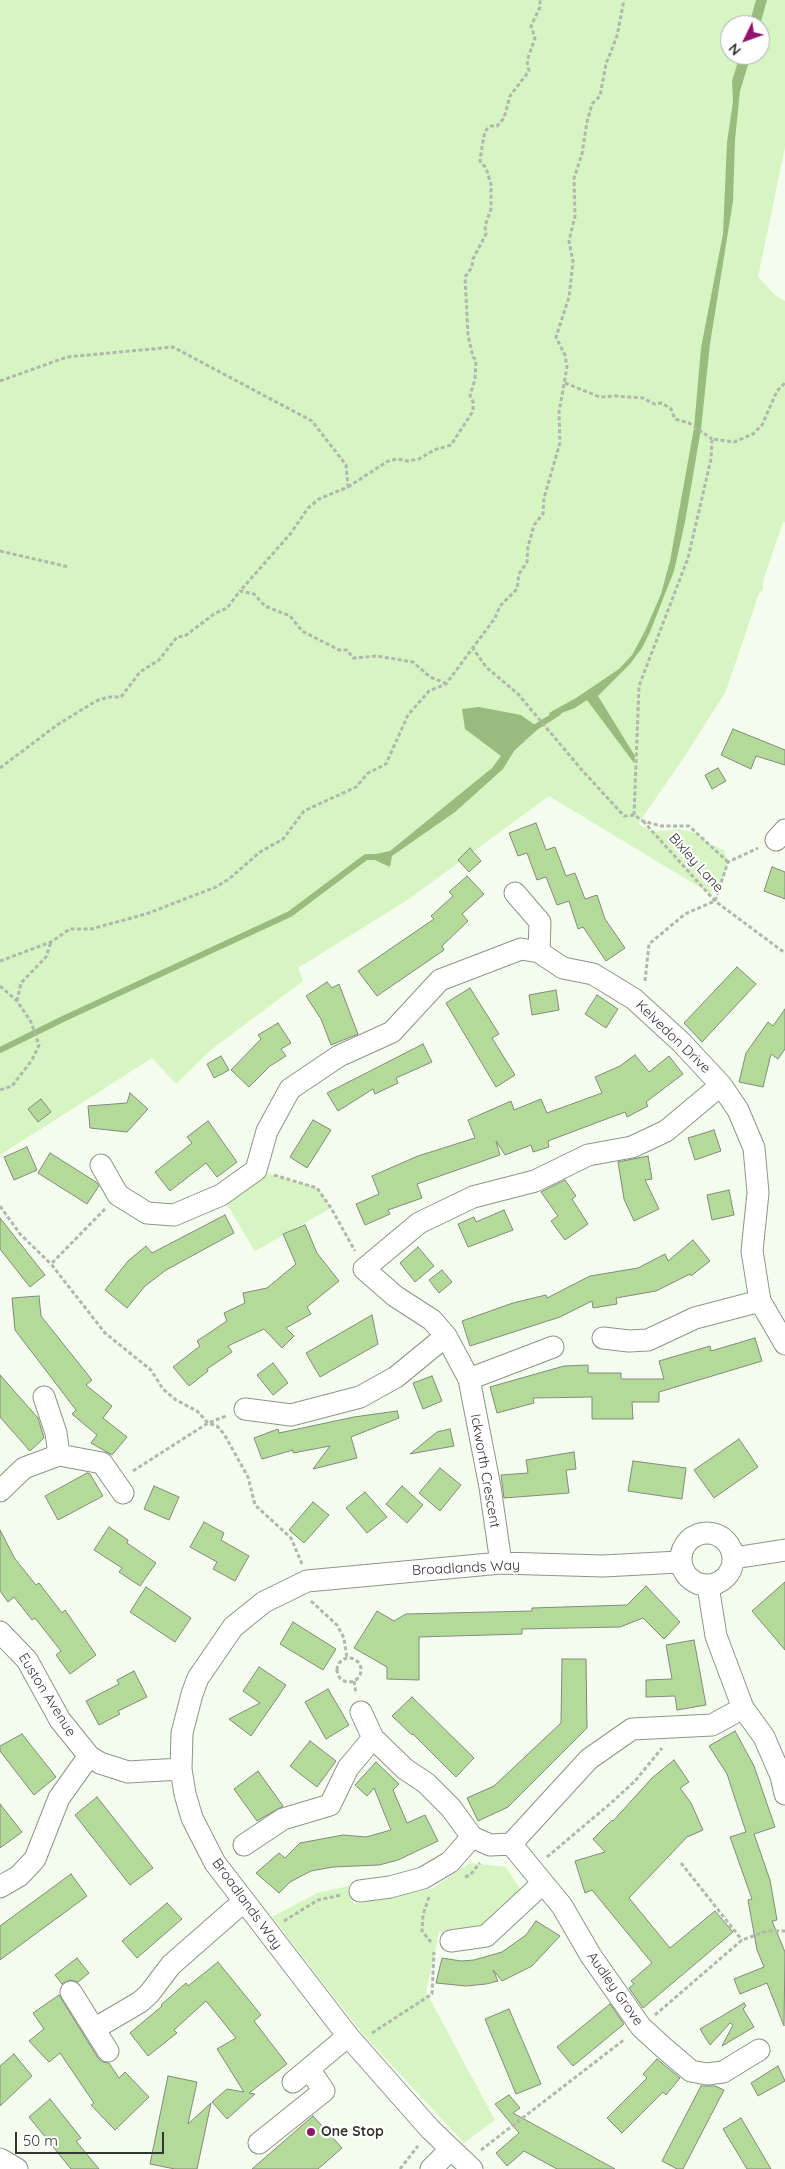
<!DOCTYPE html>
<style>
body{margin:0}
#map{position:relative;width:785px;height:2169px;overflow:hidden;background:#f4fcee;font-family:Quicksand,sans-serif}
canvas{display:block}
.north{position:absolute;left:720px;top:15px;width:50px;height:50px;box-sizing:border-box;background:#fff;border:1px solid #adaeac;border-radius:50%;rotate:228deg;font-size:14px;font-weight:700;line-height:20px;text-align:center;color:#323530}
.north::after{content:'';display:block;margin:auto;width:18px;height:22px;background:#92146f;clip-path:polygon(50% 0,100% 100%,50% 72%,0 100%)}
.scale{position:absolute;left:15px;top:2132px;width:149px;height:22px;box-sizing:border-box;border:2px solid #323530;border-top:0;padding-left:6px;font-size:15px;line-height:18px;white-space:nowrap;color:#323530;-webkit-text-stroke:4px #fff;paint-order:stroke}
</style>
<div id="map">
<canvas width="785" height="2169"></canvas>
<div class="north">N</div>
<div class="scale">50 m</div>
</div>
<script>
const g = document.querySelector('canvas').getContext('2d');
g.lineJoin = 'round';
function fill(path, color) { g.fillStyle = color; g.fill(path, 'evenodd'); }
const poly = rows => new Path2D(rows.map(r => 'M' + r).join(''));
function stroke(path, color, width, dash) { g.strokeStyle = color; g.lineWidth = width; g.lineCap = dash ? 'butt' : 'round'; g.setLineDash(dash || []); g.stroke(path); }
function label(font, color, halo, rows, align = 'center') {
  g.font = font + ' Quicksand,sans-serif'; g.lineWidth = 4.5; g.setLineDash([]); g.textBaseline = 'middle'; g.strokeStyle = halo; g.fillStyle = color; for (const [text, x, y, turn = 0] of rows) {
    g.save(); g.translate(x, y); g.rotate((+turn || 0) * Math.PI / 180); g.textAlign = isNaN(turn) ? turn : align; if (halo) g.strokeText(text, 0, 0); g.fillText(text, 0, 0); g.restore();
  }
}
fill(poly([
 [0,0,785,0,785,147,758,277,776,296,785,301,785,522,783,522,763,581,763,590,759,593,726,691,685,756,638,824,653,832,679,829,695,833,708,843,724,850,728,862,721,884,714,885,711,894,549,796,409,899,298,968,303,981,212,1049,176,1084,152,1058,0,1155],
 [730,25,760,25,760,55,730,55],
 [256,1170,317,1188,331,1208,255,1251,221,1195],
 [470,1863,506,1867,522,1892,483,1927,439,1932,426,1992,495,2120,464,2143,362,2033,272,1917,317,1893,349,1886,354,1904,381,1900,433,1888]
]), '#d7f5c3');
fill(poly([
 [756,0,767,0,760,25,749,25],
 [740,55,751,55,740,91,735,140,733,201,710,344,701,429,685,522,674,571,650,632,642,648,630,664,598,696,635,756,634,763,587,700,575,708,551,717,549,713,576,698,619,669,632,655,645,631,661,594,670,561,694,428,701,348,723,234,727,142,733,102,732,81],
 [479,707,521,715,539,728,514,751,503,769,455,812,392,856,390,867,366,856,390,851,492,768,501,756,465,729,462,709]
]), '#97bc7d');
stroke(poly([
 [531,730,558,713],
 [0,1050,65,1018,290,914,366,857,374,857]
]), '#97bc7d', 6);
const building = poly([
 [733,729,785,750,785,765,756,756,751,769,721,755,733,729],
 [718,768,726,781,712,789,705,775,718,768],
 [536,823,546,850,555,847,566,876,575,873,585,899,597,895,605,919,625,948,606,961,583,927,578,929,569,901,557,905,546,877,537,880,527,853,518,856,509,833,536,823],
 [470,848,481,861,469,872,458,860,470,848],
 [772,867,785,872,785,899,764,891,772,867],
 [467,876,484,894,462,914,468,921,442,946,444,950,377,996,358,971,434,919,431,916,453,896,449,892,467,876],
 [737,967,756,984,702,1042,684,1023,737,967],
 [327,982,332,988,339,984,358,1034,331,1045,321,1019,306,996,327,982],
 [470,988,499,1034,492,1038,515,1075,496,1087,446,1003,470,988],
 [556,990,559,1010,532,1015,529,995,556,990],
 [597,995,618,1009,606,1028,585,1014,597,995],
 [785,1009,785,1049,778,1059,771,1054,763,1087,739,1082,746,1053,768,1022,773,1026,785,1009],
 [278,1023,291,1043,281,1049,286,1056,270,1066,249,1087,231,1070,261,1039,258,1035,278,1023],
 [423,1044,432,1062,396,1078,398,1083,375,1094,373,1089,338,1111,327,1093,423,1044],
 [635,1055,649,1072,669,1056,683,1074,646,1102,648,1106,627,1117,625,1112,548,1141,549,1147,533,1152,531,1145,505,1155,496,1141,500,1155,417,1184,422,1198,388,1210,390,1214,365,1225,356,1204,379,1194,372,1176,418,1156,475,1138,468,1120,511,1101,514,1110,541,1099,547,1113,602,1093,595,1077,620,1066,635,1055],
 [221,1056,229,1070,214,1078,207,1064,221,1056],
 [130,1093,148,1109,127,1132,90,1128,88,1106,127,1103,130,1093],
 [41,1099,51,1112,38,1122,28,1109,41,1099],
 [313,1120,331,1130,307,1168,290,1157,313,1120],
 [208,1121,237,1162,217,1177,206,1163,170,1191,155,1172,192,1143,187,1137,208,1121],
 [714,1130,721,1151,695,1160,688,1138,714,1130],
 [27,1147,37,1170,14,1180,4,1157,27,1147],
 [50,1153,96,1182,99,1186,87,1204,38,1173,50,1153],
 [648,1156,652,1179,645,1180,659,1209,634,1221,624,1199,618,1162,648,1156],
 [565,1180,576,1196,572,1199,588,1224,565,1240,551,1221,558,1216,541,1192,565,1180],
 [729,1190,734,1215,712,1220,707,1195,729,1190],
 [504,1210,513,1230,468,1247,458,1224,474,1217,476,1222,504,1210],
 [225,1215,234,1233,166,1270,145,1286,127,1308,105,1290,128,1261,146,1246,152,1253,225,1215],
 [0,1218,45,1275,30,1287,0,1249,0,1218],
 [305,1225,317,1253,339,1281,307,1307,311,1314,286,1328,294,1336,282,1348,264,1329,228,1346,232,1352,207,1369,208,1371,189,1386,173,1367,200,1346,197,1341,227,1321,224,1313,245,1303,243,1293,267,1288,296,1264,283,1234,305,1225],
 [693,1240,710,1261,691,1276,690,1274,656,1291,616,1298,617,1304,593,1308,592,1301,560,1317,470,1346,462,1321,513,1303,546,1295,547,1298,590,1276,638,1268,665,1254,668,1261,693,1240],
 [418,1247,434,1266,415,1282,400,1263,418,1247],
 [442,1270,452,1282,439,1293,429,1280,442,1270],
 [39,1296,41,1316,92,1380,86,1385,112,1406,103,1418,127,1437,112,1455,91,1443,97,1435,72,1414,76,1410,15,1330,12,1298,39,1296],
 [372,1315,378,1344,320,1377,306,1353,372,1315],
 [755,1338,762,1361,659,1392,659,1402,632,1402,633,1419,592,1419,592,1397,533,1398,534,1403,497,1413,490,1387,564,1366,588,1365,588,1373,621,1373,621,1379,664,1379,659,1361,710,1346,711,1351,755,1338],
 [273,1363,288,1383,273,1395,257,1375,273,1363],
 [0,1375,38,1418,44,1438,30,1451,0,1417,0,1375],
 [432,1376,442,1401,423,1409,413,1383,432,1376],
 [397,1411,399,1418,351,1437,357,1458,313,1469,330,1446,293,1453,293,1450,262,1459,254,1438,278,1429,279,1433,354,1417,397,1411],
 [450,1429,454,1446,410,1454,437,1432,450,1429],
 [739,1439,758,1467,714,1498,694,1470,739,1439],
 [574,1452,576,1469,566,1470,569,1493,504,1498,501,1475,528,1473,526,1460,574,1452],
 [633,1461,686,1468,682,1499,628,1491,633,1461],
 [440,1468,461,1485,440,1511,419,1493,440,1468],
 [87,1473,90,1474,103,1496,58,1520,45,1496,87,1473],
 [154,1486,179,1497,169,1520,144,1509,154,1486],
 [402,1486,423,1505,407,1523,386,1504,402,1486],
 [365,1492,387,1517,367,1533,346,1508,365,1492],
 [313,1502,329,1515,304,1543,289,1530,313,1502],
 [204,1522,224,1533,221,1540,249,1556,235,1581,213,1569,217,1562,190,1547,204,1522],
 [109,1527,128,1540,127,1543,156,1563,140,1586,119,1572,122,1568,94,1550,109,1527],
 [0,1530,15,1559,36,1585,39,1583,62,1613,65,1610,96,1655,70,1674,56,1655,61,1651,35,1618,32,1620,14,1597,8,1602,0,1591,0,1530],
 [785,1582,785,1650,752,1611,785,1582],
 [646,1586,680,1622,664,1639,643,1618,620,1627,522,1629,522,1634,419,1637,419,1680,387,1679,387,1667,354,1648,377,1611,394,1621,406,1614,532,1611,532,1608,627,1605,646,1586],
 [146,1587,191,1618,175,1642,130,1612,146,1587],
 [293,1622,336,1649,323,1670,280,1644,293,1622],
 [694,1640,706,1705,677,1710,675,1696,646,1697,646,1680,672,1679,666,1645,694,1640],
 [562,1659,586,1659,587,1728,508,1807,478,1821,467,1798,494,1786,561,1723,562,1659],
 [259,1667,286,1685,251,1736,229,1719,260,1703,243,1691,259,1667],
 [134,1671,147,1697,118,1711,120,1714,99,1725,86,1701,119,1684,117,1680,134,1671],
 [328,1689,349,1725,326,1739,305,1702,328,1689],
 [412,1697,474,1758,456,1777,413,1734,412,1735,392,1716,412,1697],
 [735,1731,754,1766,775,1827,754,1834,770,1880,777,1920,772,1921,785,1952,784,2026,767,1983,740,1994,734,1979,764,1967,757,1950,748,1900,752,1899,730,1837,746,1832,727,1774,709,1746,735,1731],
 [22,1734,56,1777,34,1795,0,1751,0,1746,22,1734],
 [310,1741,336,1761,317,1787,290,1766,310,1741],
 [674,1760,689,1782,680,1788,691,1803,703,1830,687,1837,629,1898,670,1948,715,1911,733,1932,643,2008,629,1988,634,1984,631,1981,652,1963,592,1890,585,1893,575,1861,605,1852,593,1839,612,1820,613,1821,652,1778,674,1760],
 [376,1762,399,1784,393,1790,407,1823,425,1815,438,1841,398,1860,379,1865,333,1867,311,1871,290,1882,279,1893,256,1873,279,1853,285,1858,300,1843,343,1835,366,1837,391,1830,374,1788,367,1796,355,1785,376,1762],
 [258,1771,283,1806,257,1821,234,1789,258,1771],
 [97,1797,153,1868,130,1885,75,1815,97,1797],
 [0,1804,22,1832,0,1848,0,1804],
 [71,1874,87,1896,0,1960,0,1926,71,1874],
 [167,1903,182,1919,137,1958,122,1941,167,1903],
 [536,1921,560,1936,532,1966,502,1981,493,1970,498,1981,486,1984,466,1986,436,1983,442,1958,461,1961,474,1960,502,1952,526,1935,536,1921],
 [77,1958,89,1973,78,1982,70,1980,62,1984,55,1975,77,1958],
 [218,1962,261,2015,254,2021,287,2064,249,2093,255,2094,227,2119,212,2102,227,2089,244,2092,217,2049,236,2038,206,2001,174,2030,177,2033,148,2056,130,2033,162,2006,161,2005,186,1983,188,1986,218,1962],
 [59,1995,98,2058,103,2062,109,2063,119,2078,125,2072,149,2097,115,2130,91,2105,94,2103,60,2053,49,2062,29,2041,44,2029,33,2013,59,1995],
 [744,2003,746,2006,743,2009,754,2027,722,2046,733,2025,730,2023,710,2045,700,2029,744,2003],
 [610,2004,624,2024,573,2066,557,2047,610,2004],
 [509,2009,541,2084,516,2094,485,2019,509,2009],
 [14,2054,32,2076,0,2106,0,2066,14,2054],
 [657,2059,680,2078,666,2095,663,2092,622,2133,607,2118,647,2078,643,2074,657,2059],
 [778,2066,785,2081,758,2096,751,2083,778,2066],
 [168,2076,197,2082,188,2124,211,2103,197,2169,175,2169,150,2164,168,2076],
 [701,2086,715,2086,724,2090,683,2169,677,2169,662,2161,701,2086],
 [509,2095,520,2108,513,2113,615,2169,557,2169,524,2151,507,2166,496,2153,519,2133,495,2104,509,2095],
 [50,2099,81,2138,76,2141,99,2169,71,2169,29,2117,50,2099],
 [313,2116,342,2148,318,2169,252,2169,313,2116],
 [741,2118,771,2169,747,2169,723,2129,741,2118]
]);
fill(building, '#b4da9a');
stroke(building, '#828a7d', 1);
const minor = poly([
 [776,840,785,830],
 [515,893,540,922,539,952],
 [101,1165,118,1195,147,1213,174,1215,221,1195,256,1170,267,1131,290,1089,339,1056,392,1032,440,980,521,949,539,952,563,968,593,974,634,999,681,1042,721,1085,738,1110,754,1148,758,1193,752,1251,760,1301,785,1344],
 [603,1338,629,1341,648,1340,695,1318,760,1301],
 [469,1379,553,1347],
 [44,1397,56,1433,59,1455],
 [245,1409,291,1415,360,1397,396,1377,446,1336],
 [0,1491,24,1468,59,1455,102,1463,123,1493],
 '681 1559a26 26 0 1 1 52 0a26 26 0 1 1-52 0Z',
 [734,1558,785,1550],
 [501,1563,490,1487,469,1379,446,1336,432,1320,395,1296,364,1269,419,1223,473,1197,535,1181,588,1155,632,1147,666,1131,721,1085],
 [708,1586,716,1636,743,1708,764,1737,781,1776,785,1794],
 [0,1632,27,1660,60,1720,89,1756,100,1763,128,1772,181,1769],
 [743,1708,712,1725,632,1729,589,1759,511,1844,562,1906,591,1956,641,2027,664,2048,691,2071,707,2074,723,2072,759,2050],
 [361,1712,373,1738,405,1769,426,1783,451,1808,472,1837,490,1845,511,1844],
 [244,1845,283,1819,330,1805,348,1768,373,1738],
 [0,1887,19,1876,35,1859,59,1798,89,1756],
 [360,1891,390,1887,423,1878,450,1862,472,1837],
 [451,1941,486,1936,543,1883],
 [71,1992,108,2051],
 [94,2029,140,2002,149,1994,171,1965,244,1901],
 [293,2082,348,2036],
 [259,2143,324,2091,309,2069],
 [0,2159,17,2169],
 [431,2169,451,2149],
 [472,2169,430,2129,348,2036,215,1863,192,1818,185,1794,181,1769,182,1733,192,1694,198,1678,233,1627,264,1602,307,1581,501,1563,603,1566,679,1562]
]);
stroke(minor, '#8d9588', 23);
stroke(poly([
 [0,381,67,357,173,347,312,421,346,465,348,487,319,499,308,508,291,533,240,591],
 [565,383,600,397,615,396,643,398,654,404,662,403,671,409,675,419,689,423,712,439],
 [348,487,388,461,397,459,407,461,419,459,434,450,451,445,473,411,473,402,470,396,475,379,476,360,473,357,468,335,465,277,472,267,473,259,486,234,485,226,491,209,491,184,486,168,480,161,482,147,485,131,491,126,497,126,504,118,510,96,529,71,527,61,535,38,531,26,540,7,540,0],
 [0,551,69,567],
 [472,647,486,667,518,694,581,769,624,816,634,815,643,821,661,826,689,826,728,862],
 [0,768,57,725,96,701,108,697,121,697,140,672,159,660,177,637,185,636,214,614,227,608,240,591,254,594,265,606,290,616,302,631,339,650,347,650,353,658,377,656,413,662,430,677,445,683],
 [634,815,639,686,688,558,711,459,712,439,734,442,753,434,762,425,777,391,785,383],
 [643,821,715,901,785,953],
 [0,961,51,942,70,929,91,929,146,914,216,887,229,879,260,852,283,839,304,811,356,787,368,773,386,764,408,715,429,691,446,684,495,618,500,606,517,589,519,574,527,562,528,547,534,525,543,514,544,498,560,443,559,412,567,367,565,355,556,337,569,297,573,262,569,241,575,216,574,178,582,154,587,122,592,104,600,96,606,64,617,36,624,0],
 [645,981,649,944,685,914,715,901,728,862,758,848],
 [0,986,17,1001,31,1022,39,1045,32,1060,12,1086,0,1090],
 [17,1001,21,983,46,957,51,942],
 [274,1175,317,1188,331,1208,355,1251],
 [0,1206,20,1234,51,1264],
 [105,1209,51,1264,105,1333,151,1370,163,1389,176,1400,197,1411,208,1423,217,1426,224,1434,248,1477,255,1505,291,1538,302,1564],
 [133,1471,208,1423,226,1416],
 [311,1601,337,1625,344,1638,347,1659],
 '337 1670a12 12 0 1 1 24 0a12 12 0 1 1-24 0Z',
 [354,1681,356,1694],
 [547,1857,611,1803,635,1781,662,1748],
 [681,1863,742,1940],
 [465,1877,470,1875,480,1863],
 [429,1897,423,1915,422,1931,431,1942],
 [284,1921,318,1900,341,1895],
 [655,2015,742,1940,767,1931,785,1931],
 [372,2033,432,1994,434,1952],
 [481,2150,625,2039],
 [400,2169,418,2146]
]), '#b1b7ac', 3, [4, 2.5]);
stroke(minor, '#fff', 21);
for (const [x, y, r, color] of [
 [311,2132,5,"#92146f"]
]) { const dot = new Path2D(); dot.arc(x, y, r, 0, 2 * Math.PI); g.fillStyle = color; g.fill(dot); stroke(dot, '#fff', 2); }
label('14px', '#323530', '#fff', [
 ["Bixley Lane",696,863,48],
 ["Kelvedon Drive",673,1037,44],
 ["Ickworth Crescent",485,1471,80],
 ["Broadlands Way",466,1568,-3],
 ["Euston Avenue",47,1695,58],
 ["Broadlands Way",247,1904,54],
 ["Audley Grove",615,1989,55]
]);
label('bold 14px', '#323530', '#fff', [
 ["One Stop",321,2132]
], 'left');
</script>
